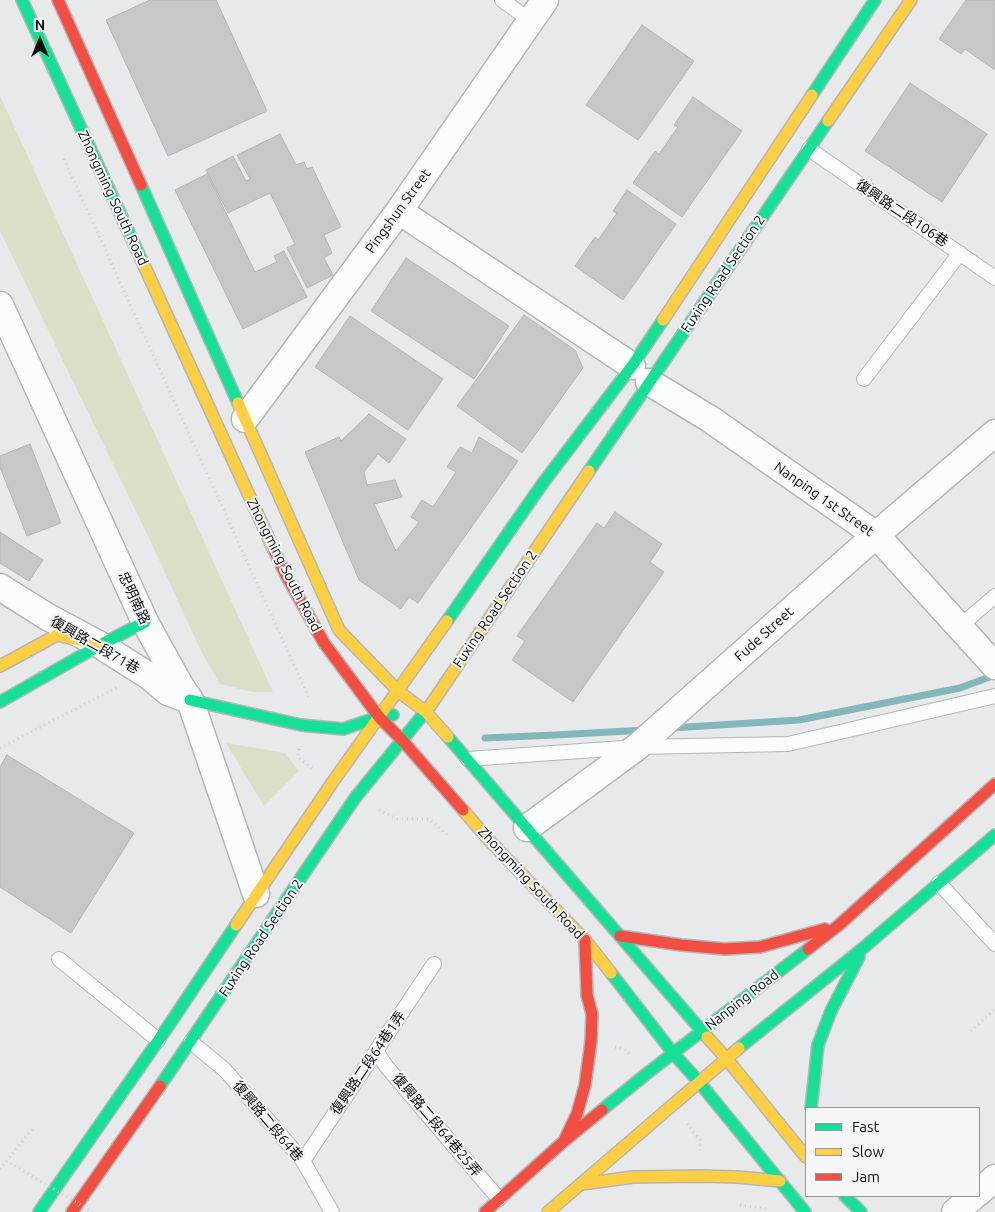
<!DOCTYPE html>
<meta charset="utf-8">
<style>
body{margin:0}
#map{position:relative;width:995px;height:1212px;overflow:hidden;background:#e7e9eb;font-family:Ubuntu,sans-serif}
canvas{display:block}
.legend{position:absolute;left:805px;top:1107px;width:175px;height:90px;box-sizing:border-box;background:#f4f6f9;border:1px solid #97989b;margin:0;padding:6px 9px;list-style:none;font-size:15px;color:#0b0c0d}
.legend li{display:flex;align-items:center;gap:10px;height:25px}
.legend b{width:25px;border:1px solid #97989b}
.north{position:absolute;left:15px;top:15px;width:50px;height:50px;-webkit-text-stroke:4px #f4f6f9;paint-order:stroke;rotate:0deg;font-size:14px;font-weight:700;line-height:20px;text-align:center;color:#0b0c0d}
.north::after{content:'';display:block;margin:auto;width:18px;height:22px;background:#0b0c0d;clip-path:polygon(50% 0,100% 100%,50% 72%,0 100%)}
</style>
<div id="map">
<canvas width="995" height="1212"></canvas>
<ul class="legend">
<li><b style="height:6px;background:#16e098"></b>Fast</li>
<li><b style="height:6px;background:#ffcf43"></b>Slow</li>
<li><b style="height:6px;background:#f24e42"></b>Jam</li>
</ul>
<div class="north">N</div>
</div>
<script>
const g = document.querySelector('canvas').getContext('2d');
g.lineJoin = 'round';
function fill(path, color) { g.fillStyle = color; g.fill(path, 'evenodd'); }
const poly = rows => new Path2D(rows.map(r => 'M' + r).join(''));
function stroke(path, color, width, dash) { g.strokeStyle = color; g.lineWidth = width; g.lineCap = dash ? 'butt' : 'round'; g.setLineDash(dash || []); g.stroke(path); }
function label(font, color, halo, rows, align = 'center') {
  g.font = font + ' Ubuntu,"Noto Sans TC",sans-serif'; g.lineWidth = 4; g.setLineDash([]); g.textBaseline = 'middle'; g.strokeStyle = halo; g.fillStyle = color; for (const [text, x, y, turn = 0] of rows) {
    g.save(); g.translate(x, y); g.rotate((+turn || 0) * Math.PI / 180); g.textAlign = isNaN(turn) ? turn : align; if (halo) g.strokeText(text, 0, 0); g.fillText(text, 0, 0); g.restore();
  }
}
fill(poly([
 [0,96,273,692,253,692,220,684,201,651,148,536,0,231],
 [226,743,285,753,299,771,264,806]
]), '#d9e0c7');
stroke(poly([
 [671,728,799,720,960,688,995,675],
 [485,738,555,735,646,730]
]), '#83b7bc', 7);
const building = poly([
 [150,0,216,0,267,111,168,156,106,20,150,0],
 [966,0,995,0,995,70,965,49,961,54,939,39,966,0],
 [642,25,694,61,638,140,586,105,642,25],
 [910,83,987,134,942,202,865,151,910,83],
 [693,97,742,131,682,217,633,183,655,151,659,154,678,127,674,125,693,97],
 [280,134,296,165,304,162,307,169,312,167,341,227,324,235,332,253,324,258,333,275,307,288,287,248,295,244,270,193,228,213,206,170,233,156,246,181,250,179,237,155,280,134],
 [207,174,255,272,277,262,274,256,284,251,307,297,243,329,175,190,207,174],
 [627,190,676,224,623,300,575,266,595,237,598,240,617,213,613,211,627,190],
 [406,258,509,326,474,379,371,311,406,258],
 [524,315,575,350,583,368,522,453,457,406,524,315],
 [350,316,443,379,408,430,315,367,350,316],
 [369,414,406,439,389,463,378,454,364,472,367,485,395,480,402,497,374,504,396,551,419,522,411,517,422,500,433,507,456,472,447,467,460,447,472,453,479,437,518,461,418,603,409,597,401,609,359,580,305,452,339,437,341,441,369,414],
 [30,444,61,523,27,536,0,467,0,456,30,444],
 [615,512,662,544,650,562,664,572,573,702,512,660,525,641,517,636,597,523,604,528,615,512],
 [0,532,43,560,29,581,0,563,0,532],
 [7,755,134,833,71,933,0,887,0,767,7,755]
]);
fill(building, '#c6c7c8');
stroke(building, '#b4b5b6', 1);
const lane = poly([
 [502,0,531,21],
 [809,149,995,278],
 [864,379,960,253],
 [959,627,995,596],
 [468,759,637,747,788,744,995,696],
 [939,883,995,944],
 [59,959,158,1040],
 [191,1042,225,1070,303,1161,332,1212],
 [376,1051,386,1066,499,1199],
 [303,1161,376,1051,434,964]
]);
const street = poly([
 [399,211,632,366],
 [0,305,145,622,181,687,190,700,256,894],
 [649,382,710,419,876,535,995,666],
 [245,419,399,211,545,0],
 [0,587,46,616,100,645,149,676,168,692,189,700],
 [527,828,637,747,876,535,995,433],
 [979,1192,995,1178],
 [955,1212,974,1196]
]);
const fast = poly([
 [22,0,142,261],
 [812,95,875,0],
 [141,185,238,403],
 [589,471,828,121],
 [447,621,543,483,632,366,663,320],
 [190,700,301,725,343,729,379,717,393,715],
 [0,702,100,645,145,622],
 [448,737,707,1037],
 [611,973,673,1053,699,1082,805,1212],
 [739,1048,862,949,995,835],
 [160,1086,355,798,430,706],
 [811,1108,818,1045,831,1011,859,957],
 [602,1110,645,1075,808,949],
 [845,1196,861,1212],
 [39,1212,167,1028,236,925]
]);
const slow = poly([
 [828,121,911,0],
 [142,261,274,550],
 [663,320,812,95],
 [238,403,339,630,398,691,426,712,448,737],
 [0,666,57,635,100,645],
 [430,706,589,471],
 [463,810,487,838,585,940,611,973],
 [236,925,332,783,447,621],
 [707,1037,726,1058,806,1157],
 [582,1184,633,1177,701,1176,737,1177,780,1181],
 [548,1212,739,1048]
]);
const jam = poly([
 [58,0,141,185],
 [274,550,286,575,324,643,379,717,402,740,463,810],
 [620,936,681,945,725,949,760,947,825,929],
 [808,949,839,925,995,784],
 [565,1139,577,1114,585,1085,591,1041,592,1014,587,995,585,940],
 [72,1212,160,1086],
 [485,1212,563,1142,602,1110]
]);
stroke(lane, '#b5b6b7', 16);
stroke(street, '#b5b6b7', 29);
stroke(fast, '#b5b6b7', 14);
stroke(slow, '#b5b6b7', 14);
stroke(jam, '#b5b6b7', 14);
stroke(poly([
 [64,159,310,700],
 [0,748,120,686],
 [299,749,298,757,312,768],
 [379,810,397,819,429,819,449,836],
 [971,1031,995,1009],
 [615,1047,626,1050,630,1056],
 [687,1124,700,1140,700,1151],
 [0,1169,33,1128],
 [740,1205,767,1209,768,1210]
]), '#cecfcf', 3, [1, 4]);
stroke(lane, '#fbfcfc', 14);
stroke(street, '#fbfcfc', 26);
stroke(fast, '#16e098', 11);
stroke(slow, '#ffcf43', 11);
stroke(jam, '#f24e42', 11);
stroke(poly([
 [6,1161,93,1212]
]), '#cecfcf', 3, [1, 4]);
label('14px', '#0b0c0d', '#f4f6f9', [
 ["Zhongming South Road",113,198,65],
 ["Pingshun Street",398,211,-54],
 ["復興路二段106巷",902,213,34],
 ["Fuxing Road Section 2",723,274,-56],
 ["Nanping 1st Street",824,499,35],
 ["Zhongming South Road",284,565,63],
 ["忠明南路",134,598,65],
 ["Fuxing Road Section 2",495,609,-56],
 ["Fude Street",764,634,-42],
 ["復興路二段71巷",95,645,30],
 ["Zhongming South Road",531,883,47],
 ["Fuxing Road Section 2",261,938,-56],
 ["Nanping Road",742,1000,-38],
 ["復興路二段64巷1弄",368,1063,-56],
 ["復興路二段64巷",268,1121,50],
 ["復興路二段64巷25弄",437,1125,50]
]);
</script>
